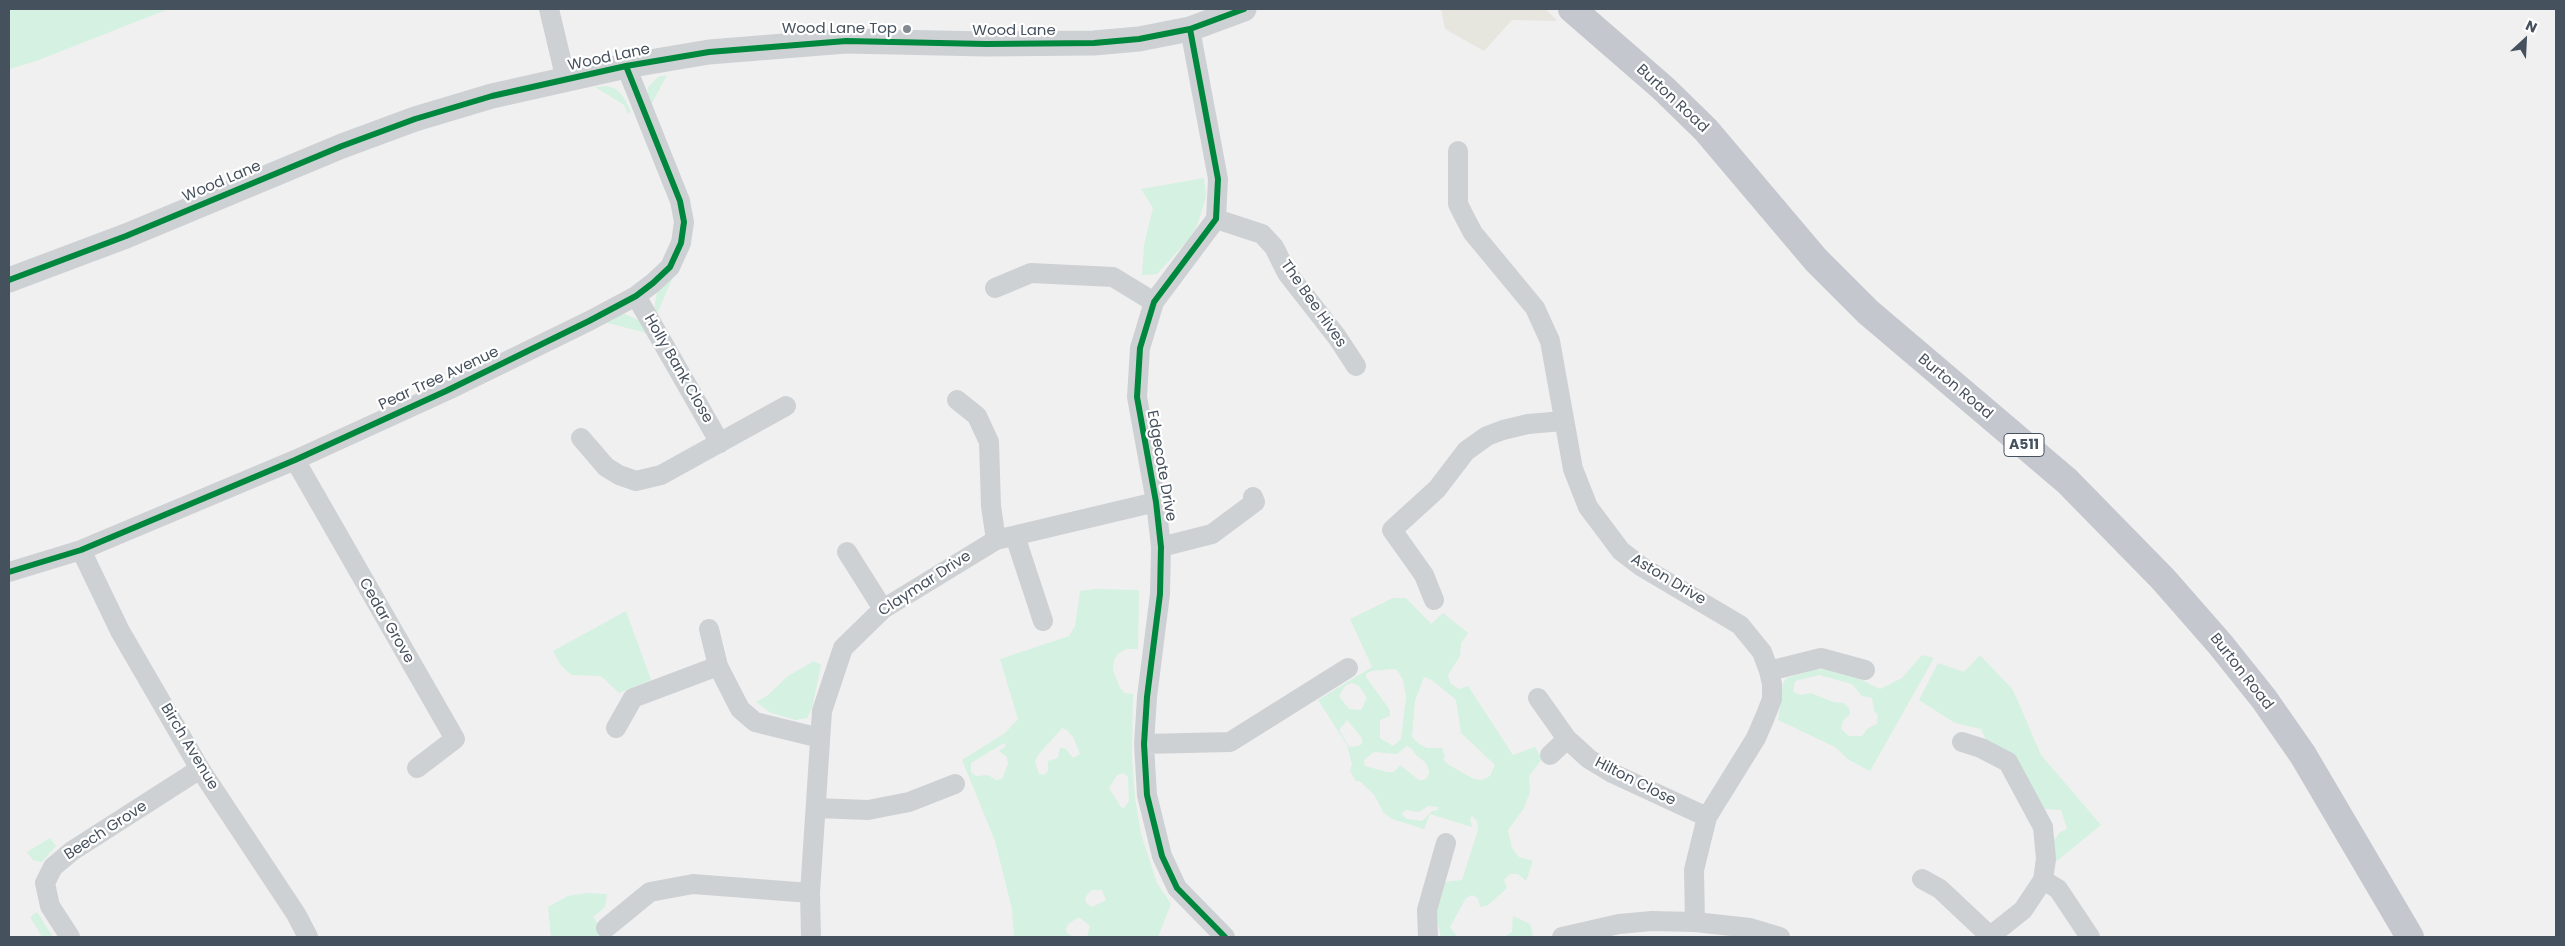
<!DOCTYPE html>
<style>
body{margin:0}
#map{position:relative;width:2565px;height:946px;overflow:hidden;background:#f1f0f0;font-family:Poppins,sans-serif}
canvas{display:block}
.frame{position:absolute;inset:0;border:10px solid #46515e;pointer-events:none}
.north{position:absolute;left:2500px;top:15px;width:50px;height:50px;-webkit-text-stroke:4px #fff;paint-order:stroke;rotate:25deg;font-size:14px;font-weight:700;line-height:20px;text-align:center;color:#46515e}
.north::after{content:'';display:block;margin:auto;width:18px;height:22px;background:#46515e;clip-path:polygon(50% 0,100% 100%,50% 72%,0 100%)}
</style>
<div id="map">
<canvas width="2565" height="946"></canvas>
<div class="frame"></div>
<div class="north">N</div>
</div>
<script>
const g = document.querySelector('canvas').getContext('2d');
g.lineJoin = 'round';
function fill(path, color) { g.fillStyle = color; g.fill(path, 'evenodd'); }
const poly = rows => new Path2D(rows.map(r => 'M' + r).join(''));
function stroke(path, color, width, dash) { g.strokeStyle = color; g.lineWidth = width; g.lineCap = dash ? 'butt' : 'round'; g.setLineDash(dash || []); g.stroke(path); }
function label(font, color, halo, rows, align = 'center') {
  g.font = font + ' Poppins,sans-serif'; g.lineWidth = 4.5; g.setLineDash([]); g.textBaseline = 'middle'; g.strokeStyle = halo; g.fillStyle = color; for (const [text, x, y, turn = 0] of rows) {
    g.save(); g.translate(x, y); g.rotate((+turn || 0) * Math.PI / 180); g.textAlign = isNaN(turn) ? turn : align; if (halo) g.strokeText(text, 0, 0); g.fillText(text, 0, 0); g.restore();
  }
}
fill(poly([
 [1441,9,1546,9,1557,21,1512,20,1484,51,1445,29]
]), '#e6e5de');
fill(poly([
 [9,9,166,9,166,10,36,61,9,69],
 [667,75,651,105,646,98,648,87,658,77],
 [607,86,616,89,623,96,631,112,628,114,624,105,595,87],
 [1204,178,1206,196,1202,210,1197,226,1189,239,1157,274,1142,275,1144,245,1153,208,1141,189],
 [680,270,672,279,657,314,654,309,657,292],
 [623,313,642,322,650,334,600,321],
 [1096,589,1139,590,1138,649,1126,649,1118,654,1114,660,1113,670,1120,688,1125,693,1133,694,1132,757,1135,798,1141,834,1157,883,1171,904,1158,937,1087,937,1090,926,1079,917,1068,924,1066,929,1067,933,1074,937,1014,937,1012,909,995,841,962,760,1005,733,1018,719,1000,659,1069,636,1075,626,1080,591],
 [1062,728,1067,730,1073,737,1080,754,1073,758,1065,748,1060,748,1058,758,1048,761,1048,771,1044,775,1039,774,1035,762,1038,755],
 [1004,743,1006,746,999,751,1007,757,1008,764,1002,779,996,780,988,775,976,776,971,772,971,763],
 [1124,773,1128,777,1129,801,1124,808,1121,807,1109,788,1117,775],
 [1091,890,1102,890,1106,900,1092,907,1086,903,1085,898],
 [1393,598,1406,598,1431,624,1443,613,1468,633,1461,643,1460,656,1448,675,1450,683,1459,689,1468,686,1513,755,1535,747,1542,759,1529,776,1530,792,1524,808,1508,830,1512,848,1519,857,1533,861,1526,881,1518,874,1510,874,1504,880,1507,888,1488,905,1480,907,1478,898,1472,895,1466,898,1450,927,1457,937,1441,937,1436,915,1438,902,1444,882,1462,880,1478,830,1477,821,1472,816,1470,818,1472,827,1430,814,1424,829,1392,819,1384,813,1374,795,1361,782,1356,781,1350,771,1352,764,1347,745,1318,700,1372,667,1350,619],
 [1393,669,1397,670,1403,680,1406,697,1401,739,1393,746,1380,738,1380,720,1390,716,1390,710,1366,677,1366,674,1371,671],
 [1424,677,1432,680,1456,700,1461,733,1495,765,1490,776,1482,780,1474,779,1447,764,1443,759,1445,756,1442,748,1427,748,1419,744,1412,737,1415,701],
 [1352,683,1359,686,1367,698,1361,710,1349,709,1339,696,1345,686],
 [1347,720,1362,738,1362,744,1358,746,1349,747,1339,730],
 [1407,746,1412,749,1416,755,1426,763,1429,771,1428,777,1424,780,1419,780,1400,765,1394,772,1387,772,1365,766,1364,760,1374,752,1397,754],
 [1428,806,1438,807,1438,810,1432,811,1422,821,1407,819,1401,814,1406,810,1419,812],
 [626,611,651,680,619,693,601,676,571,675,560,664,553,651],
 [1922,655,1934,658,1870,771,1849,760,1835,747,1778,720,1783,683,1787,678,1815,669,1835,670,1852,675,1880,689,1902,678],
 [1819,675,1852,684,1862,696,1872,698,1874,711,1878,715,1877,724,1868,728,1862,736,1849,736,1841,729,1843,721,1850,714,1849,708,1844,703,1833,702,1811,693,1800,695,1793,692,1795,681],
 [1980,655,2013,690,2041,755,2101,825,2053,864,2052,843,2060,832,2067,829,2061,810,2044,809,1986,740,1981,729,1955,723,1919,700,1938,663,1964,672],
 [814,661,821,665,812,708,807,718,796,720,771,713,756,702,767,696,788,676],
 [50,838,56,846,42,862,33,860,27,852],
 [587,893,607,894,605,907,593,917,604,933,599,937,551,937,548,907,568,896],
 [37,912,53,937,42,937,30,917],
 [1513,916,1530,924,1533,935,1528,937,1504,937,1512,932]
]), '#d4f1e1');
stroke(poly([
 [549,9,566,80],
 [1190,29,1218,179,1216,219,1154,302,1140,348,1137,397,1156,502,1161,547,1160,594,1147,697,1144,744,1147,795,1162,856,1177,888,1225,937],
 [1458,151,1458,204,1465,218,1473,233,1535,308,1550,341,1573,469,1588,507,1621,551,1642,567,1740,625,1762,652,1769,671,1772,684,1772,699,1765,717,1756,738,1707,817,1694,870,1695,922],
 [1216,219,1262,234,1274,247,1287,273,1337,337,1356,366],
 [995,288,1031,273,1113,277,1154,302],
 [636,296,720,443],
 [957,400,977,416,989,442,991,506,996,540],
 [581,438,606,467,619,475,636,481,661,475,786,406],
 [295,460,455,739,417,768],
 [1015,536,1043,621],
 [1161,547,1212,534,1255,502,1253,497],
 [81,550,120,631,200,769,296,914,308,937],
 [847,552,883,609],
 [9,572,81,550,295,460,446,391,589,321,636,296,653,283,670,267,681,243,684,222,680,201,626,66],
 [1434,600,1424,575,1392,530,1437,489,1466,451,1487,436,1503,430,1528,424,1563,421],
 [709,629,718,666,740,709,755,722,820,738],
 [1769,671,1821,658,1865,670],
 [1538,698,1567,739,1589,759,1612,773,1707,817],
 [616,728,633,698,718,666],
 [1962,742,1981,748,2008,762,2043,827,2046,859,2043,880,2023,910,1989,937],
 [1144,744,1230,742,1348,668],
 [1550,755,1567,739],
 [816,808,868,810,909,802,955,784],
 [1922,879,1940,889,1990,936],
 [2043,880,2058,889,2090,937],
 [606,928,650,892,693,884,810,893],
 [70,937,50,906,45,883,53,867,72,851,200,769],
 [811,937,810,893,822,711,843,648,883,609,996,540,1156,502],
 [1428,937,1427,910,1446,843],
 [1562,937,1619,924,1652,921,1695,922,1750,928,1780,937]
]), '#ced1d4', 20);
stroke(poly([
 [9,280,126,236,342,146,415,119,492,96,626,66,709,52,846,41,986,44,1094,43,1139,39,1190,29,1244,9]
]), '#ced1d4', 25);
stroke(poly([
 [1572,9,1663,88,1706,130,1816,260,1868,312,2067,481,2163,579,2220,644,2264,699,2303,755,2410,937]
]), '#c4c7cd', 28);
stroke(poly([
 [1190,29,1218,179,1216,219,1154,302,1140,348,1137,397,1156,502,1161,547,1160,594,1147,697,1144,744,1147,795,1162,856,1177,888,1225,937],
 [9,280,126,236,342,146,415,119,492,96,626,66,709,52,846,41,986,44,1094,43,1139,39,1190,29,1244,9],
 [9,572,81,550,295,460,446,391,589,321,636,296,653,283,670,267,681,243,684,222,680,201,626,66]
]), '#00873e', 6);
for (const [x, y, r, color] of [
 [907,29,5,"#828991"]
]) { const dot = new Path2D(); dot.arc(x, y, r, 0, 2 * Math.PI); g.fillStyle = color; g.fill(dot); stroke(dot, '#fff', 2); }
for (const [x, y, w] of [
 [2024,445,40]
]) { const box = new Path2D(); box.roundRect(x - w / 2, y - 11.5, w, 23, 4); g.fillStyle = '#fff'; g.fill(box); stroke(box, '#46515e', 1); }
label('bold 14px', '#46515e', null, [
 ["A511",2024,445]
]);
label('15px', '#46515e', '#fff', [
 ["Wood Lane Top",897,29]
], 'right');
label('15px', '#46515e', '#fff', [
 ["Wood Lane",1014,31],
 ["Wood Lane",609,58,-12],
 ["Burton Road",1672,99,43],
 ["Wood Lane",222,182,-23],
 ["The Bee Hives",1313,304,55],
 ["Holly Bank Close",678,369,60],
 ["Pear Tree Avenue",439,379,-25],
 ["Burton Road",1955,387,40],
 ["Edgecote Drive",1161,466,80],
 ["Aston Drive",1668,580,31],
 ["Claymar Drive",925,584,-33],
 ["Cedar Grove",386,621,60],
 ["Burton Road",2241,672,52],
 ["Birch Avenue",189,747,59],
 ["Hilton Close",1635,782,27],
 ["Beech Grove",106,831,-33]
]);
</script>
